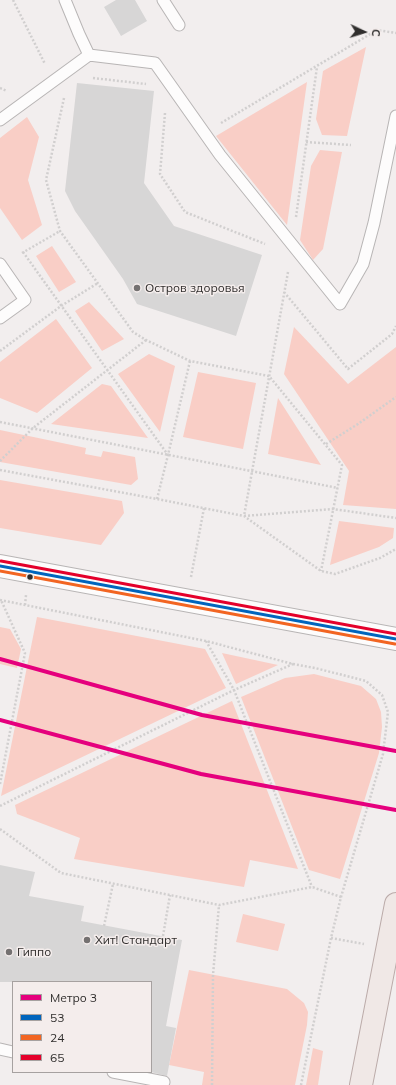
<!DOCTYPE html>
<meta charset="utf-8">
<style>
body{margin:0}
#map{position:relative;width:396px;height:1085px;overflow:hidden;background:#f2eeee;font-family:Mulish,sans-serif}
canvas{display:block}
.legend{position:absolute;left:12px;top:981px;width:140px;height:92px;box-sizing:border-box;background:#f4edec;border:1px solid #a6a1a0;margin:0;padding:5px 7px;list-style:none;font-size:12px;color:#302e2d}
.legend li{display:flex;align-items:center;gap:8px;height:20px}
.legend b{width:20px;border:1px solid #a6a1a0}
.north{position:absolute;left:344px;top:12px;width:40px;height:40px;-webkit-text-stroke:3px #f4edec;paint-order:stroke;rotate:94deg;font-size:11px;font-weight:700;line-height:16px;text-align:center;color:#302e2d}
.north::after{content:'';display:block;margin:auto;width:14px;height:18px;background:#302e2d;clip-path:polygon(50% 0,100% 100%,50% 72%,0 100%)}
</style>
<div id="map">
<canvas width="396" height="1085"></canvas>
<ul class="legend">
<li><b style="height:5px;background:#e5007d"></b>Метро 3</li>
<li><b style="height:5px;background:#0065bd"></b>53</li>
<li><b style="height:5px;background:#f26522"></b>24</li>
<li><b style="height:5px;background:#e4002b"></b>65</li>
</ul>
<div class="north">С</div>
</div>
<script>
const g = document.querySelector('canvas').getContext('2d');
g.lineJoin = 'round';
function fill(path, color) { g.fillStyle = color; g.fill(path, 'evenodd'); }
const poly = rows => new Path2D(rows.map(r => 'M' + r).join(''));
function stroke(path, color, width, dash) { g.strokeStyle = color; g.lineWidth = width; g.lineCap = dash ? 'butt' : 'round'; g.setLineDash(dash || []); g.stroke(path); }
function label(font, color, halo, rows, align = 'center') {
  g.font = font + ' Mulish,sans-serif'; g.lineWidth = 3; g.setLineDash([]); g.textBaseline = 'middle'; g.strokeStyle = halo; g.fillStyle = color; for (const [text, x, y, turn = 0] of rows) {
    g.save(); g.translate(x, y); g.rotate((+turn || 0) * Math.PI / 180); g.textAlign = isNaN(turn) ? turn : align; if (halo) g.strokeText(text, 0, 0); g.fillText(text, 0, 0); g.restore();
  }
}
fill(poly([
 [366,47,347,136,322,135,316,119,323,71],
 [307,82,287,225,216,136],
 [27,117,39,137,28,180,42,225,22,240,0,208,0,138],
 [320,150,342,152,323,249,313,260,300,240,311,166],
 [52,246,76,282,59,292,36,256],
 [89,302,124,339,102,351,75,311],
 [56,319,92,368,37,413,0,398,0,362],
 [294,327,348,384,396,347,396,509,343,505,349,471,284,374],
 [149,354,175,366,160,432,118,374],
 [198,372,256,383,243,449,183,437],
 [102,384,111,386,148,438,51,424],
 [278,398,321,465,268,454],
 [0,430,86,448,85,454,101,457,103,451,135,457,138,479,131,485,0,462],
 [0,480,122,501,124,513,101,545,0,528],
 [339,521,394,528,393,538,379,547,330,565],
 [37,617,205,649,226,688,1,796],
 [0,627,10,629,21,649,17,668,0,664],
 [222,653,278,665,236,684],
 [314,674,361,686,376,699,381,712,382,727,379,753,340,879,309,870,241,697,285,678],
 [232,701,298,869,250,860,244,887,74,859,80,838,17,814,15,805],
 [243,914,285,924,278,951,236,942],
 [189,970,287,989,304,1003,308,1012,307,1025,295,1085,202,1085,204,1072,169,1065],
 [313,1048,323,1051,318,1085,306,1085]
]), '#f9cec6');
fill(poly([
 [116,0,135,0,147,21,121,36,104,7],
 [77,83,154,91,144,183,174,226,262,255,236,336,137,304,123,279,75,211,65,191],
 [0,865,35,872,29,896,84,906,81,921,182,940,166,1026,176,1028,167,1076,151,1072,151,982,0,982]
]), '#d7d6d6');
const lane = poly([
 [65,0,79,34,89,55],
 [163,0,179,25],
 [0,120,89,55,155,63,220,155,340,304,363,264,374,223,396,116],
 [0,264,25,300,0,318],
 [0,1049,13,1052],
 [113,1072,164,1082]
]);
const secondary = poly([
 [0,566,396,639]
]);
const primary = poly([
 [361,1085,396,904]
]);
stroke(lane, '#b8b5b5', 13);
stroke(secondary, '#b8b5b5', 24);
stroke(primary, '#bbaba9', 24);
stroke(poly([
 [13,0,45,64],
 [93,78,146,84],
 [0,88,7,91],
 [64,98,46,180,60,231,133,332,146,340,190,361,269,376,342,465,321,571],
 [165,113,160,174,185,212,265,244],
 [221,123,377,30,396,33],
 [306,142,351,145],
 [296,217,317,67],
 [23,252,168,455,190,361],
 [22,253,60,231],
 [288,272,244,516,333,509,396,518],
 [284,292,348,369,392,334,396,326],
 [0,351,61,306,98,283],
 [0,422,338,488],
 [326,444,358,424,396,397],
 [0,461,33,428,146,340],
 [0,470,157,499,244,516,321,571,335,574,380,558,396,549],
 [157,499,168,455],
 [191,577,204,508],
 [0,600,206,641,293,664,315,668,366,681,382,695,388,712,383,754,341,897,331,938,301,1085],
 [25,605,26,595],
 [206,641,234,690,312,887],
 [0,784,25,653,1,600],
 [0,806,234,690,293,664],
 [0,829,61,873,219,905,312,887,341,897],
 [104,926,113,884],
 [163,936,170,895],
 [331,938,364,944],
 [212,1085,213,975,219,905]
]), '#d1cfcf', 2.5, [2, 2]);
stroke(lane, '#fdfcfc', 11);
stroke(secondary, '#fdfcfc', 22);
stroke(primary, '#f0e8e6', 22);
stroke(poly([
 [0,566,396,639]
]), '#0065bd', 3);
stroke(poly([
 [0,571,395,644]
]), '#f26522', 3);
stroke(poly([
 [1,561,396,634]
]), '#e4002b', 3);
stroke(poly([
 [0,659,202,715,396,751],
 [0,720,201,774,396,810]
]), '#e5007d', 4);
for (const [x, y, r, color] of [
 [137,288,4,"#747171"],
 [30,577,3.5,"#302e2d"],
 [87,940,4,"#747171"],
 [9,952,4,"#747171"]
]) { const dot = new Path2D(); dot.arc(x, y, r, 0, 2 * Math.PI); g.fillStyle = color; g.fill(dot); stroke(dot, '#f4edec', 1.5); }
label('12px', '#302e2d', '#f4edec', [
 ["Остров здоровья",145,288],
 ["Хит! Стандарт",95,940],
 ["Гиппо",17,952]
], 'left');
</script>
